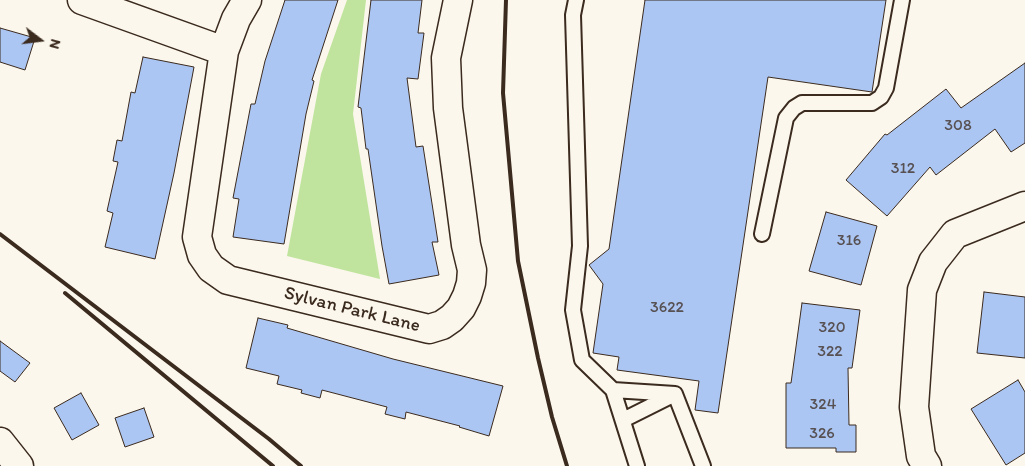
<!DOCTYPE html>
<style>
body{margin:0}
#map{position:relative;width:1025px;height:466px;overflow:hidden;background:#fbf7ec;font-family:Itim,sans-serif}
canvas{display:block}
.north{position:absolute;left:15px;top:15px;width:50px;height:50px;-webkit-text-stroke:4px #fbf7ec;paint-order:stroke;rotate:105deg;font-size:14px;font-weight:700;line-height:20px;text-align:center;color:#3b2a1e}
.north::after{content:'';display:block;margin:auto;width:18px;height:22px;background:#3b2a1e;clip-path:polygon(50% 0,100% 100%,50% 72%,0 100%)}
</style>
<div id="map">
<canvas width="1025" height="466"></canvas>
<div class="north">N</div>
</div>
<script>
const g = document.querySelector('canvas').getContext('2d');
g.lineJoin = 'round';
function fill(path, color) { g.fillStyle = color; g.fill(path, 'evenodd'); }
const poly = rows => new Path2D(rows.map(r => 'M' + r).join(''));
function stroke(path, color, width, dash) { g.strokeStyle = color; g.lineWidth = width; g.lineCap = dash ? 'butt' : 'round'; g.setLineDash(dash || []); g.stroke(path); }
function label(font, color, halo, rows, align = 'center') {
  g.font = font + ' Itim,sans-serif'; g.lineWidth = 4; g.setLineDash([]); g.textBaseline = 'middle'; g.strokeStyle = halo; g.fillStyle = color; for (const [text, x, y, turn = 0] of rows) {
    g.save(); g.translate(x, y); g.rotate((+turn || 0) * Math.PI / 180); g.textAlign = isNaN(turn) ? turn : align; if (halo) g.strokeText(text, 0, 0); g.fillText(text, 0, 0); g.restore();
  }
}
fill(poly([
 [347,0,366,0,353,114,380,279,287,256,321,74]
]), '#c0e49e');
const building = poly([
 [285,0,338,0,312,80,314,81,306,114,284,244,233,237,239,199,233,198,251,104,255,104,265,61,285,0],
 [371,0,422,0,418,33,424,33,418,79,407,78,416,147,423,146,438,242,432,242,439,275,389,284,382,246,368,149,366,149,361,108,358,107,371,0],
 [645,0,886,0,872,92,768,77,718,413,695,410,699,381,617,370,619,357,593,353,603,284,589,265,609,249,645,0],
 [0,28,35,38,25,70,0,62,0,28],
 [143,57,194,67,174,173,155,259,105,247,113,213,107,211,118,162,113,161,117,140,122,141,131,92,135,93,143,57],
 [1025,63,1025,143,1011,152,995,129,936,175,930,167,887,216,846,180,885,134,887,135,946,89,961,108,1025,63],
 [826,212,877,226,861,285,809,271,826,212],
 [984,292,1025,297,1025,358,977,353,984,292],
 [802,303,860,310,852,368,848,368,849,425,856,425,856,452,836,452,836,448,786,448,786,383,791,383,802,303],
 [258,318,288,325,287,328,393,359,503,386,489,436,459,427,460,426,406,412,405,419,385,414,387,407,322,390,320,398,301,393,302,390,277,384,279,376,246,368,258,318],
 [0,341,30,363,15,382,0,371,0,341],
 [1018,380,1025,392,1025,453,1006,465,971,409,1018,380],
 [81,393,99,425,72,440,54,408,81,393],
 [144,408,154,437,125,447,115,418,144,408]
]);
fill(building, '#acc6f3');
stroke(building, '#3b2a1e', 1);
const service = poly([
 [576,0,573,15,580,246,573,310,582,360,613,390,637,466],
 [762,234,786,118,794,108,802,103,872,103,881,97,886,88,902,0],
 [613,390,675,394],
 [675,394,703,466],
 [623,420,675,394]
]);
const minor = poly([
 [82,0,224,51],
 [247,0,236,19,224,51,197,237,202,255,211,268,228,280,429,329,442,325,452,318,461,308,467,296,471,283,472,270,466,245,448,108,446,58,458,0],
 [0,442,19,466],
 [927,466,921,456,914,407,922,290,933,262,955,234,1025,206]
]);
stroke(service, '#3b2a1e', 18);
stroke(minor, '#3b2a1e', 31);
stroke(service, '#fbf7ec', 14);
stroke(minor, '#fbf7ec', 28);
stroke(poly([
 [506,0,503,93,518,261,538,358,552,417,567,466],
 [0,234,269,439,301,466],
 [65,293,273,466]
]), '#3b2a1e', 4);
label('16px', '#575153', null, [
 ["308",958,126],
 ["312",903,169],
 ["316",849,241],
 ["3622",667,308],
 ["320",832,328],
 ["322",830,352],
 ["324",823,405],
 ["326",822,434]
]);
label('19px', '#3b2a1e', '#fbf7ec', [
 ["Sylvan Park Lane",352,310,14]
]);
</script>
